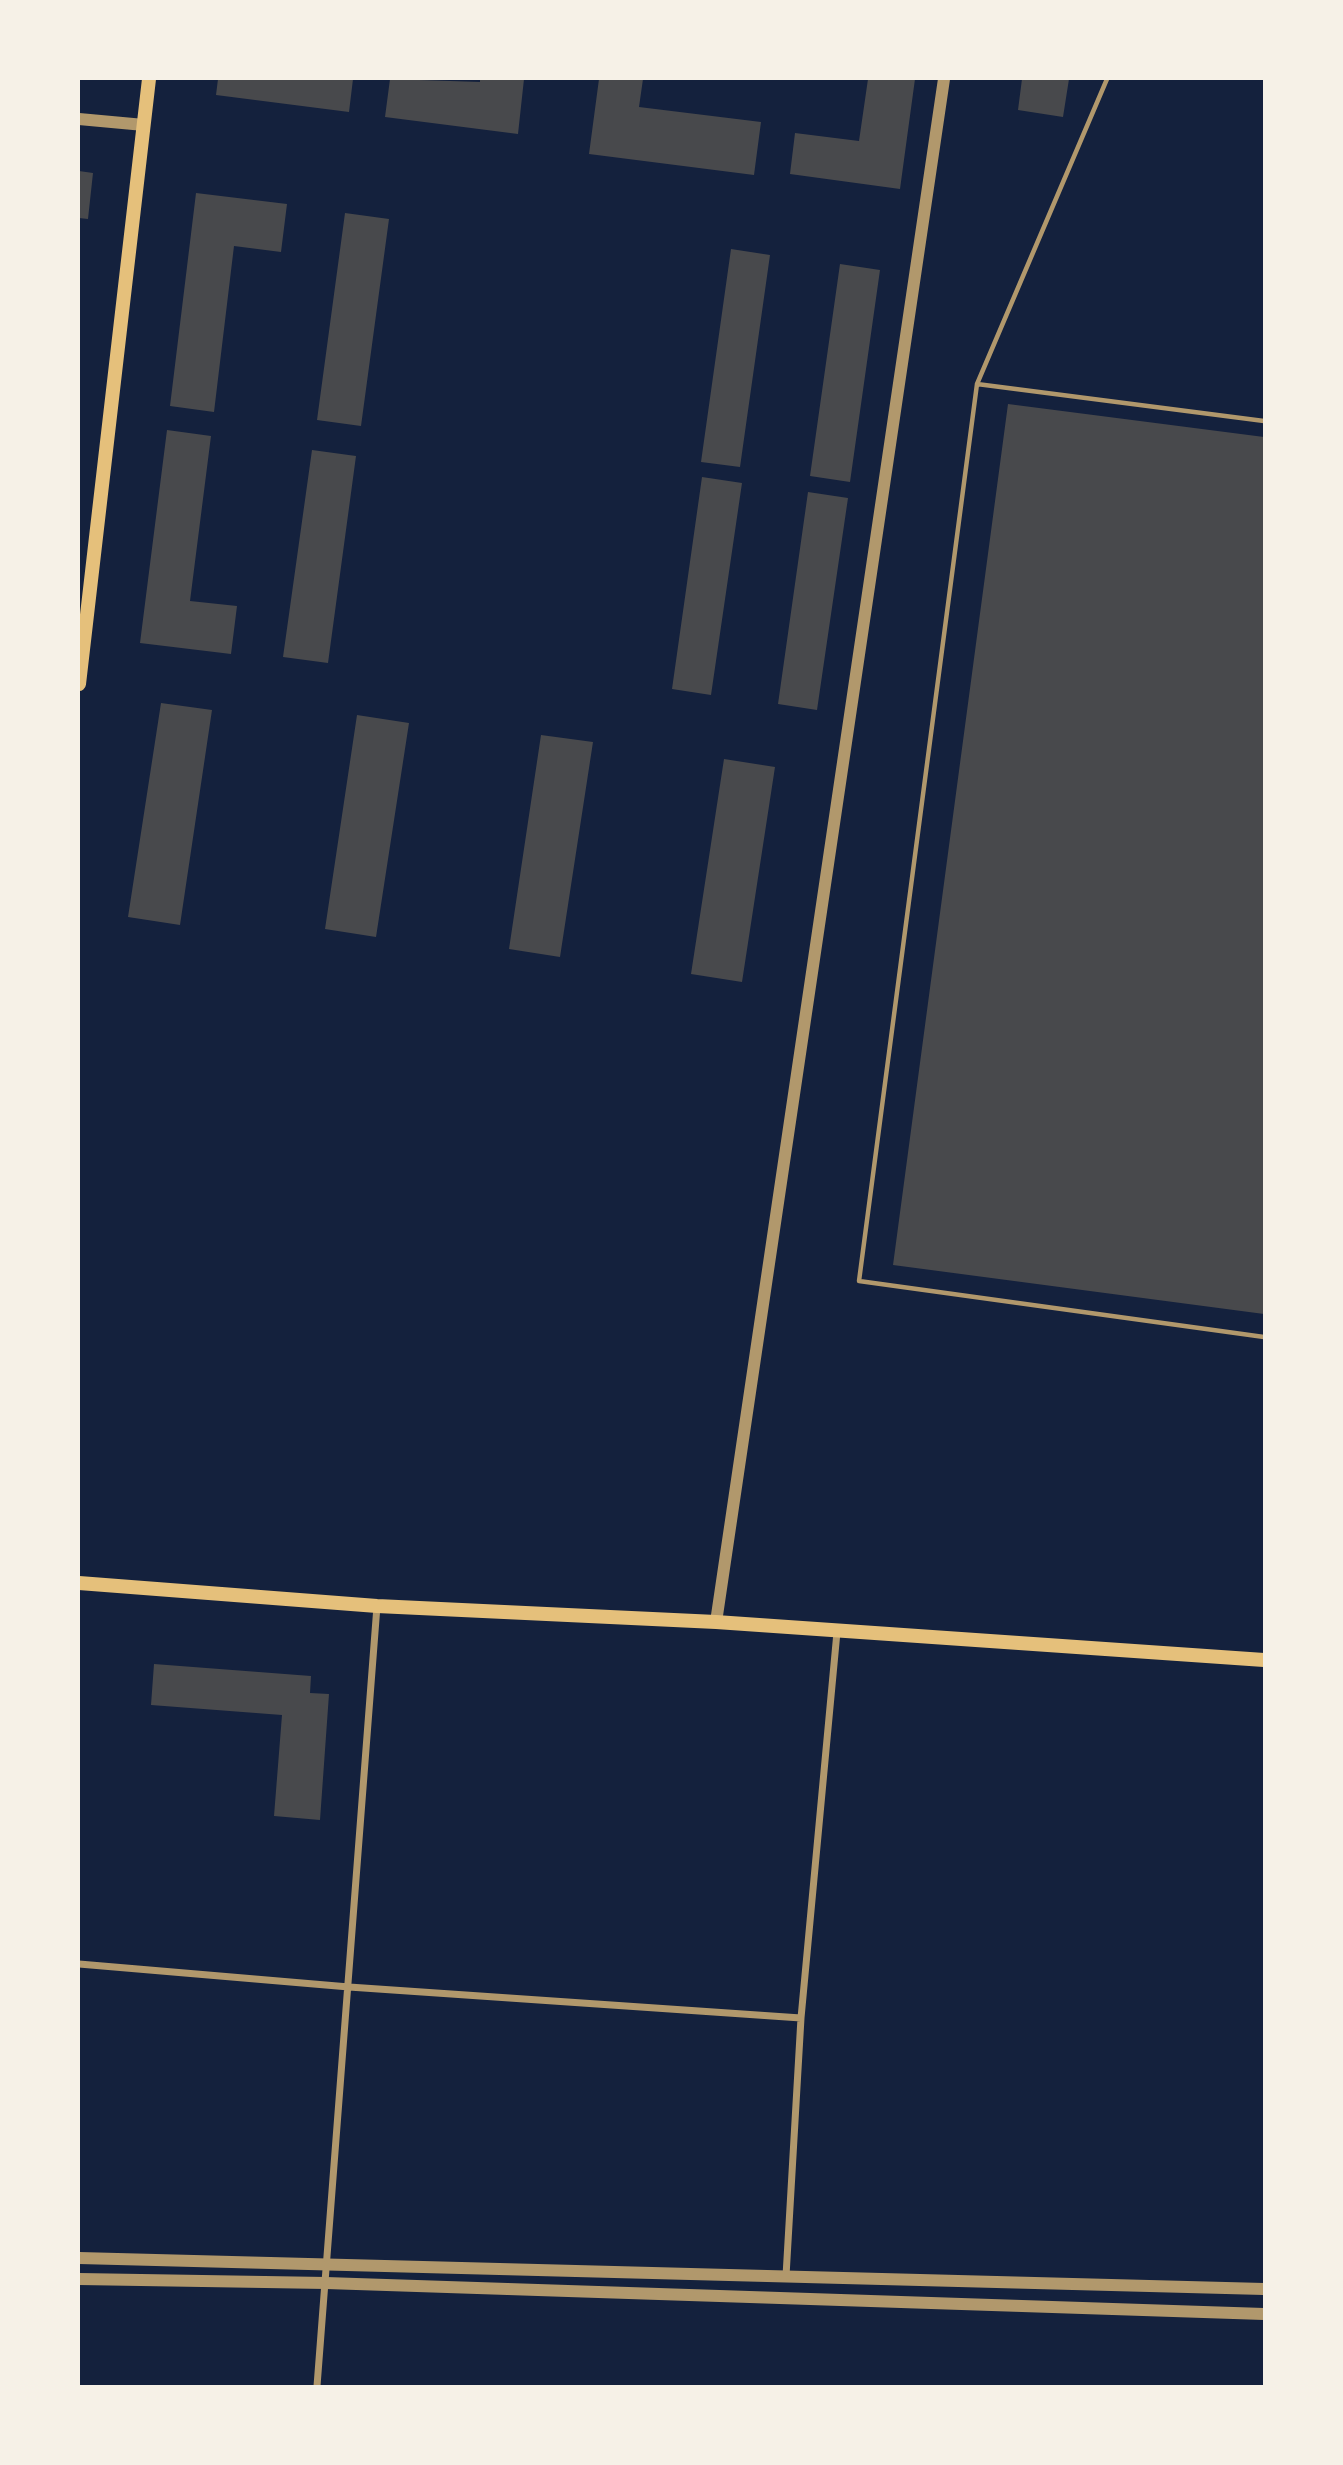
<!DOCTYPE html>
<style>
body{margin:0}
#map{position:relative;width:1343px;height:2465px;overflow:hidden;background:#14213d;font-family:Raleway,sans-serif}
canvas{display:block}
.frame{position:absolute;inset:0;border:80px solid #f6f1e7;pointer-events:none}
</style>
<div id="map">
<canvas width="1343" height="2465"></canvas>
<div class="frame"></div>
</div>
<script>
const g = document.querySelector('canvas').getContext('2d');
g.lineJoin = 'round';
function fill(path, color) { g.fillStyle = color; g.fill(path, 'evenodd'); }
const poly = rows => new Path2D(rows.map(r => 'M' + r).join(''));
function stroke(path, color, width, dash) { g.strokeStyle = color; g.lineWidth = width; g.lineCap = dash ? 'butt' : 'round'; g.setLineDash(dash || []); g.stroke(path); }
fill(poly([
 [218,79,353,79,349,112,216,95],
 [390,79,480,82,480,79,524,79,518,134,385,117],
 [599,79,643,79,639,107,761,122,754,175,589,154],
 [868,79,915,79,900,189,790,174,795,133,859,141],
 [1022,79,1069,79,1063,117,1018,110],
 [79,171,93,173,88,219,79,218],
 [196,193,287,204,281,252,234,246,214,412,170,406],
 [345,213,389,219,361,426,317,420],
 [731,249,770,255,740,467,701,462],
 [840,264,880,270,850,482,810,476],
 [1008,404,1264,437,1264,1314,893,1265],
 [167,430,211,436,190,601,237,606,231,654,140,643],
 [312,450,356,456,328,663,283,657],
 [702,477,742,483,711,695,672,689],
 [808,492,848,498,817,710,778,704],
 [161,703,212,710,180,925,128,917],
 [357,715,409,723,376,937,325,929],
 [541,735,593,742,560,957,509,949],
 [724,759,775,767,742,982,691,974],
 [154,1664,311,1676,310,1693,329,1694,320,1820,274,1816,282,1715,151,1705]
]), '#48494c');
stroke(poly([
 [1107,79,977,384,859,1281,1264,1337],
 [977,384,1264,421]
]), '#b1986c', 4.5);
stroke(poly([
 [79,1964,349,1987,801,2018],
 [786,2276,801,2018,837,1632],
 [317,2386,377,1606]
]), '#b1986c', 7);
stroke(poly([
 [79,119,144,125],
 [716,1622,944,79],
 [79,2258,1264,2289],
 [79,2279,326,2283,1264,2314]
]), '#b1986c', 12);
stroke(poly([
 [79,684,149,79],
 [79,1583,377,1606,716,1622,1264,1660]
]), '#e5c07b', 14);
</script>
